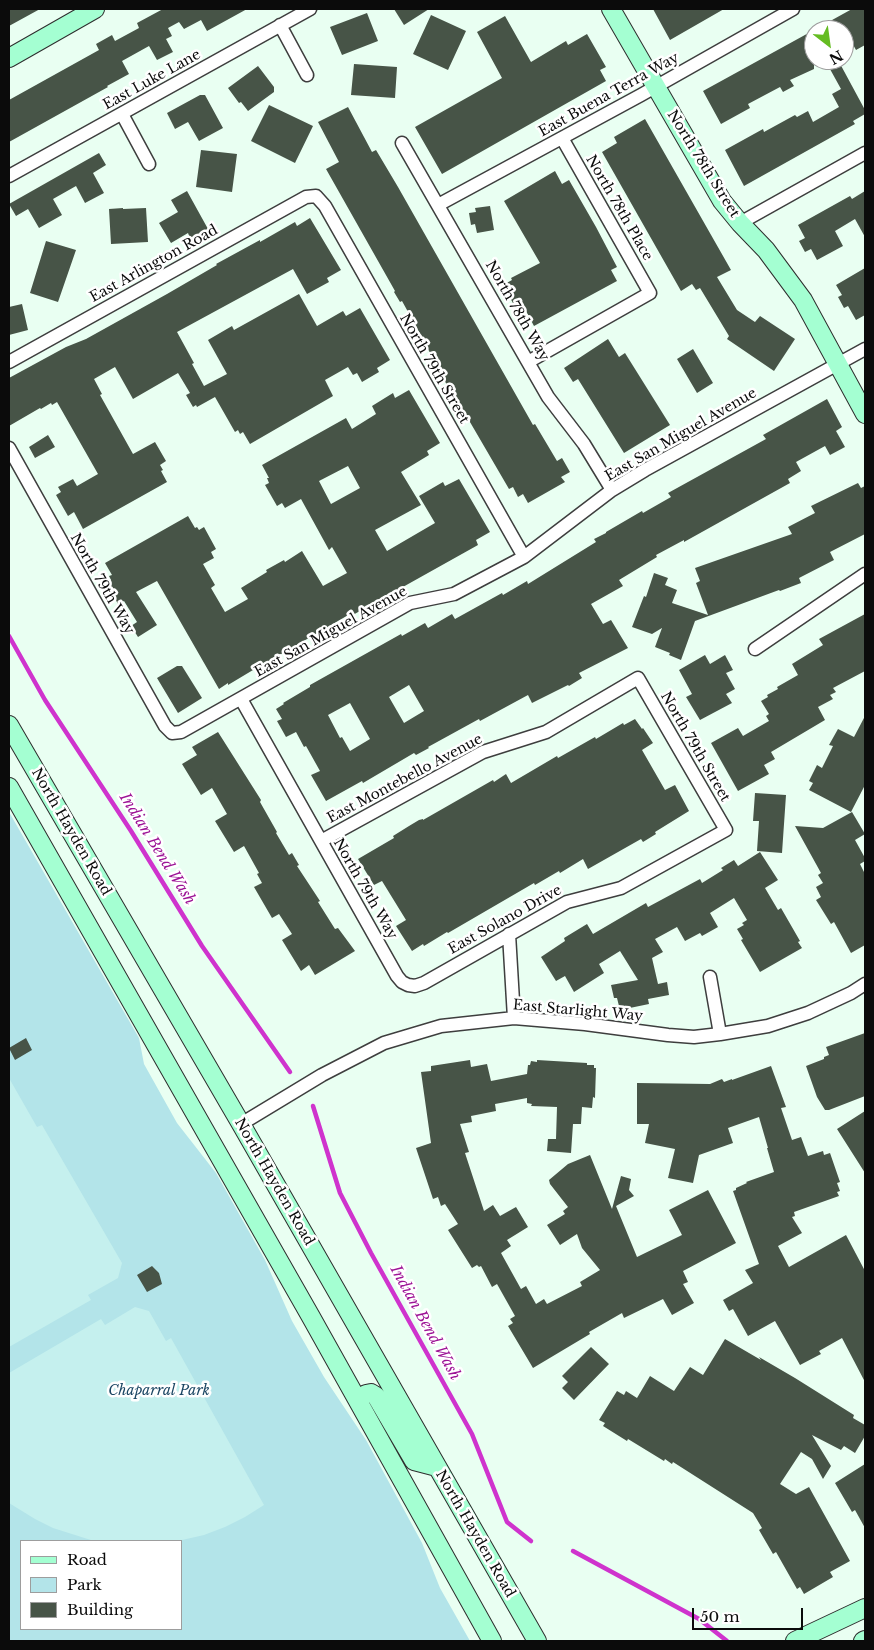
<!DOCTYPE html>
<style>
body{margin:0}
#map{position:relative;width:874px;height:1650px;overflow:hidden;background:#e9fff2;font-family:"Libre Baskerville",serif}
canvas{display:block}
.frame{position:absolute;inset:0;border:10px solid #0b0b0b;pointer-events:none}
.legend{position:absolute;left:20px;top:1540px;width:162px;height:90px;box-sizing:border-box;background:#fff;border:1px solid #9d9d9d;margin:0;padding:6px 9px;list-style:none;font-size:15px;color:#0b0b0b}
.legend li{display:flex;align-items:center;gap:10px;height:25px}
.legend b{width:25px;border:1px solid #9d9d9d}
.north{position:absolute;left:804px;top:20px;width:50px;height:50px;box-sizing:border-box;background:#fff;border:1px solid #9d9d9d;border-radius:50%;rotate:150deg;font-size:14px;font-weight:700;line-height:20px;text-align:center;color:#0b0b0b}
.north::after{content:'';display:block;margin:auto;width:18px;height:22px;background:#65bc22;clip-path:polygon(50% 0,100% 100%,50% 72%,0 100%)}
.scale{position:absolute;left:692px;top:1608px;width:111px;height:22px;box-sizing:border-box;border:2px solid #0b0b0b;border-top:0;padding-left:6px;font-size:15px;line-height:18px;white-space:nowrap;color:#0b0b0b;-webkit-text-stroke:4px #fff;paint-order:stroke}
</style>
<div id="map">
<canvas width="874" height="1650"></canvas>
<div class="frame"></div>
<ul class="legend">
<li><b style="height:6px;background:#a4ffd2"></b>Road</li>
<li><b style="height:14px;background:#b3e4e9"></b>Park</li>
<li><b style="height:14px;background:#475447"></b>Building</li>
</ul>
<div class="north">N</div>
<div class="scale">50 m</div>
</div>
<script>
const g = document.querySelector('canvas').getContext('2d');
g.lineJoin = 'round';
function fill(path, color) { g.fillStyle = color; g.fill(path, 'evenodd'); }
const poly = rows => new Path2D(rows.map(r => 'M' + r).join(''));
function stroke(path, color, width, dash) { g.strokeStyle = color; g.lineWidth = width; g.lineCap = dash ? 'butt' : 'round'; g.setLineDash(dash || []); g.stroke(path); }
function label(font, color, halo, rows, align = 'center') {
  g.font = font + ' "Libre Baskerville",serif'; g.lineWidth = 5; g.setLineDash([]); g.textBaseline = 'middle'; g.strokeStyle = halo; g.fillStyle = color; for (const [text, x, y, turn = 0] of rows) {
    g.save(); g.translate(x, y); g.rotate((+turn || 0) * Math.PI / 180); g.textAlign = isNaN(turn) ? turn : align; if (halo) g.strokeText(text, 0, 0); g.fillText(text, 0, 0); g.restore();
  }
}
fill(poly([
 [9,812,139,1038,144,1064,177,1123,216,1173,265,1260,292,1321,324,1377,366,1440,422,1543,440,1588,470,1641,9,1641],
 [21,1541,181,1541,181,1629,21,1629]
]), '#b3e4e9');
fill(poly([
 [9,1078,37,1127,42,1125,122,1263,118,1278,88,1295,91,1300,9,1347],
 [135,1307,149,1311,166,1341,171,1338,264,1505,245,1517,225,1527,204,1535,182,1540,94,1541,53,1528,35,1519,9,1503,9,1373,101,1319,105,1325]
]), '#c5f0ee');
stroke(poly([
 [9,636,45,700,131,831,202,946,290,1072],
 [313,1106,340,1193,371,1253,472,1434,507,1522,531,1541],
 [573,1551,699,1619,727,1641]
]), '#cf33cd', 4.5);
fill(poly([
 [9,9,40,9,9,26],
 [163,9,247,9,207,31,201,20,184,29,179,22,168,28,172,36,166,39,173,52,157,60,149,46,122,61,129,74,107,86,108,87,9,142,9,100,99,50,96,44,112,35,115,41,139,28,137,23],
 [394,9,429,9,404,25],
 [653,9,724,9,670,40],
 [852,9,865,9,865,45,856,50,845,30,814,30],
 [367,13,378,41,342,55,330,27],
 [431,15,466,31,448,70,413,54],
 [505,16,531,62,566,41,568,45,587,34,606,67,600,70,606,81,442,174,415,127,502,78,477,32],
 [814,30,814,69,790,80,794,86,783,92,780,87,748,104,750,108,721,124,703,91],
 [825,60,838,60,865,110,865,114,853,121,855,124,744,186,725,150,763,129,764,132,795,115,797,117,808,111,813,122,839,107,832,94,841,89],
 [354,64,397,67,395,98,351,95],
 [258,66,274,87,274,92,248,111,241,102,239,103,228,88],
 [200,95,205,95,223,128,199,141,188,122,175,129,167,113],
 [269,105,313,126,295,163,251,141],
 [348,107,372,152,376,150,398,187,533,425,535,424,557,461,562,458,570,472,561,477,565,482,528,503,523,494,518,497,513,487,509,489,449,386,448,387,428,349,426,350,421,340,423,339,402,301,400,302,394,292,395,291,326,169,339,162,318,122],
 [645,119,731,270,717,277,737,310,755,322,760,316,795,339,774,371,727,339,729,336,700,288,696,290,692,284,681,291,602,152,617,143,614,137],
 [201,150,237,154,232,192,196,187],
 [99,153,106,165,93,173,104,193,85,203,76,186,53,199,62,215,39,228,28,209,16,216,9,204],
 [555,171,562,184,569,180,596,227,617,267,611,270,617,281,534,326,526,311,519,314,503,285,512,280,511,278,540,263,504,201],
 [187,191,208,229,190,238,188,233,171,243,159,223,178,212,171,200],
 [865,191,865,237,855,219,835,231,843,246,817,260,811,249,805,252,799,241,805,238,798,225,850,196,852,199],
 [490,206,494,230,477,233,475,224,471,225,469,213,476,212,475,208],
 [123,208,123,209,146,208,148,242,111,244,109,209],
 [310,218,341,270,327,278,329,282,307,294,293,269,177,332,194,363,192,364,204,386,227,374,208,340,232,326,234,330,299,294,317,326,343,311,346,316,360,308,390,360,377,368,379,372,362,382,357,373,353,375,348,367,325,380,333,396,250,444,243,432,240,434,238,430,235,432,215,397,197,407,196,405,193,407,186,395,190,393,178,373,133,399,115,367,94,379,102,394,100,395,133,454,155,442,166,461,160,465,163,470,161,471,167,482,83,529,74,512,68,516,56,495,61,492,58,487,73,479,77,486,98,474,57,402,52,405,51,403,41,409,40,408,9,426,9,378,66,347,86,339,167,294,217,265,216,264,260,240,260,242,295,222,297,226],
 [46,241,76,250,58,302,30,293],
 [865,268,865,315,856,320,848,306,844,308,838,297,842,295,836,285],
 [22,304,28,330,9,335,9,307],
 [608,339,619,357,625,353,670,425,624,453,578,379,573,382,564,368],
 [693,349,713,383,697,393,677,359],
 [409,390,440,443,427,451,429,455,401,472,421,505,375,530,387,551,435,523,419,496,443,482,445,486,459,479,490,532,476,540,478,545,351,616,350,614,271,660,271,661,258,668,258,667,228,685,228,683,219,689,157,581,136,592,157,625,138,637,131,626,137,622,124,601,118,604,106,582,111,580,109,576,112,575,105,563,188,516,195,528,197,527,199,530,204,527,216,549,211,552,214,558,203,564,215,585,211,588,225,612,248,599,241,588,267,572,266,570,284,560,285,562,302,551,323,586,347,573,332,547,329,550,301,499,285,508,282,503,277,506,265,485,269,483,267,478,269,478,262,465,346,418,352,429,376,414,372,406,393,393,395,398],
 [348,466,360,488,331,504,319,481],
 [827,399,842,427,836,431,845,447,830,455,825,446,796,462,801,471,788,479,790,483,684,542,684,540,656,555,657,557,619,580,623,586,591,604,603,624,611,620,628,648,579,673,582,678,569,686,568,685,532,703,528,695,480,721,479,719,428,747,429,748,416,755,414,753,363,783,362,781,326,801,311,775,320,771,306,746,304,747,296,732,286,737,277,721,282,719,276,709,284,704,283,703,310,687,310,685,401,634,402,636,425,623,428,628,452,614,455,619,502,593,503,595,527,581,528,584,596,542,594,539,606,533,606,532,642,511,643,513,671,497,668,493,766,439,763,435],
 [409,685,424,711,404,723,389,697],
 [350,703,370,739,350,751,342,737,340,738,328,715],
 [48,435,55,447,35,458,29,447],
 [858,483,861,488,865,486,865,534,830,552,834,560,799,578,801,583,780,591,779,590,695,621,681,660,669,655,670,653,655,647,662,628,652,634,632,627,644,596,646,597,654,573,668,578,665,585,677,590,672,603,708,615,696,583,700,581,695,568,792,534,788,527,815,513,811,506],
 [865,614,865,671,833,688,836,692,830,695,833,699,818,707,825,720,771,752,775,759,764,765,769,774,738,791,711,743,738,728,743,736,769,721,766,716,769,714,761,701,768,697,767,695,778,689,777,687,798,675,792,664,823,645,819,639],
 [705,655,710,664,725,655,733,670,726,673,735,689,726,694,732,703,700,720,686,697,692,694,679,670],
 [177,666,182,666,202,698,178,713,157,678],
 [865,716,865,785,851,812,809,790,813,783,809,781,817,765,822,768,833,746,829,745,838,729,854,737],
 [635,719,642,729,643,728,653,743,642,750,665,790,675,785,689,811,655,832,656,834,643,842,641,839,588,869,583,859,560,873,559,871,535,885,534,883,448,933,447,932,424,946,423,944,412,951,396,926,406,920,382,881,374,885,358,859,394,838,393,836,409,826,419,820,423,819,423,820,493,780,494,782,506,774,511,783,557,756,558,758,595,737,596,739,623,723,624,725],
 [218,732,261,800,260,802,277,832,276,833,289,855,292,853,299,865,297,866,320,901,318,902,335,929,338,928,355,951,315,975,309,965,301,971,282,940,292,934,279,914,272,918,254,887,262,883,257,874,259,873,244,846,234,852,215,821,227,814,212,788,201,795,182,764,197,755,192,747],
 [755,793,786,795,782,853,757,851,759,821,753,821],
 [852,812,865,834,855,840,865,858,865,861,860,864,865,874,865,945,851,953,834,922,831,924,816,900,821,897,816,887,823,883,818,875,821,873,795,826,823,828],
 [760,852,778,880,765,888,778,910,781,908,800,941,798,942,802,948,760,972,741,940,743,939,737,929,744,925,742,923,747,920,734,898,710,913,718,927,702,936,700,933,685,941,677,927,655,939,663,952,652,958,658,984,667,982,669,995,648,999,649,1004,620,1010,617,998,614,998,611,985,638,980,620,951,599,964,604,973,574,992,565,976,556,981,541,957,565,941,564,938,587,924,593,934,646,903,648,907,700,879,702,883,723,870,721,868,734,860,738,866],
 [865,1033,865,1096,829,1110,825,1110,817,1097,806,1066,824,1059,824,1057,829,1055,826,1047],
 [26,1038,32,1050,15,1060,9,1048],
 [470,1060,471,1067,487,1064,491,1081,527,1074,528,1065,530,1065,531,1061,537,1062,537,1060,587,1063,587,1065,594,1065,594,1068,596,1068,595,1098,593,1097,592,1108,582,1107,581,1124,573,1124,571,1153,547,1151,548,1139,556,1139,557,1107,531,1106,532,1104,527,1103,527,1098,495,1104,496,1111,471,1116,472,1122,460,1124,469,1152,465,1153,484,1211,493,1205,500,1216,516,1207,528,1227,507,1240,511,1246,501,1253,521,1289,526,1286,536,1304,544,1299,547,1304,582,1286,580,1282,600,1270,582,1248,577,1234,560,1245,547,1225,565,1214,563,1211,568,1207,550,1184,549,1180,568,1164,590,1155,612,1209,621,1176,631,1179,629,1190,634,1196,616,1206,637,1257,682,1235,669,1210,708,1190,736,1243,683,1271,688,1282,683,1284,694,1303,672,1315,663,1299,624,1318,622,1313,589,1332,590,1334,533,1368,508,1326,513,1323,510,1319,515,1316,497,1284,492,1287,481,1266,479,1267,477,1265,472,1268,448,1230,458,1224,445,1204,441,1206,438,1197,433,1199,416,1148,431,1143,421,1072,431,1071,431,1066],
 [771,1066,786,1107,781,1108,792,1140,801,1137,808,1156,823,1151,824,1155,830,1153,840,1182,837,1183,840,1191,837,1192,839,1196,794,1212,795,1216,792,1217,802,1233,778,1246,789,1267,846,1235,865,1271,865,1382,842,1338,819,1351,821,1354,800,1365,775,1321,748,1336,733,1309,729,1311,723,1300,753,1283,745,1270,759,1264,733,1191,736,1190,736,1188,747,1183,746,1182,774,1172,767,1148,768,1148,759,1117,728,1128,733,1143,699,1155,693,1183,668,1178,675,1149,645,1143,649,1124,637,1124,637,1083,710,1084,722,1079,724,1082,732,1079,732,1080],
 [865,1111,865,1173,837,1129],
 [152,1266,159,1273,162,1284,147,1292,137,1275],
 [725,1339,761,1360,759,1357,795,1378,854,1415,853,1418,865,1425,865,1436,855,1453,844,1446,841,1450,812,1435,831,1466,823,1479,812,1459,801,1452,780,1484,796,1494,809,1487,850,1561,830,1572,833,1577,804,1594,800,1587,797,1589,776,1552,773,1554,759,1530,762,1528,753,1513,673,1462,672,1464,665,1459,664,1461,628,1439,627,1441,603,1426,605,1423,599,1420,617,1391,624,1395,626,1391,637,1398,650,1376,674,1391,690,1367,703,1375],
 [591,1347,609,1364,574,1400,562,1388,568,1382,562,1376],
 [865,1464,865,1528,855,1510,852,1512,835,1483]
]), '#475447');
const street = poly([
 [280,25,307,75],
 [122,114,149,164],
 [402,143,548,397,584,444,612,490],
 [9,176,310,9],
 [438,205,641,95,793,9],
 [740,223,865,153],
 [9,362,306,197,316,196,325,206,524,557],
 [528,362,650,293,562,138],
 [9,448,165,726,172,733,181,732,410,603,454,594,524,557,612,490,645,470,865,349],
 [755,649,865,574],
 [241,699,321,841,397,976,402,982,408,985,415,986,424,983,567,902,621,888,726,830,638,678,546,732,483,752,321,841],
 [509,934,514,1018],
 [710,977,720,1034],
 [241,1124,322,1075,384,1043,441,1026,514,1018,585,1024,668,1035,694,1037,720,1034,768,1026,808,1013,851,993,865,984]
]);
const secondary = poly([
 [611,9,722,201,740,223,766,250,803,300,865,414],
 [9,58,95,9],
 [9,725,241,1124,537,1641],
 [9,787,311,1317,492,1641],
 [357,1399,366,1394,371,1393,376,1396,414,1461,437,1467],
 [795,1641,865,1608],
 [863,1641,865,1640]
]);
stroke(street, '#3e3e3e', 15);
stroke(secondary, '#2d2d2d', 20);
stroke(street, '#fff', 12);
stroke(secondary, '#a4ffd2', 18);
label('14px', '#0b0b0b', '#fff', [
 ["East Luke Lane",152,80,-29],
 ["East Buena Terra Way",609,95,-29],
 ["North 78th Street",703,164,58],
 ["North 78th Place",619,208,60],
 ["East Arlington Road",154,264,-29],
 ["North 78th Way",517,311,60],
 ["North 79th Street",434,369,60],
 ["East San Miguel Avenue",681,435,-30],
 ["North 79th Way",102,584,60],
 ["East San Miguel Avenue",331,632,-29],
 ["North 79th Street",695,747,60],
 ["East Montebello Avenue",405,779,-28],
 ["North Hayden Road",71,832,60],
 ["North 79th Way",365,889,60],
 ["East Solano Drive",505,920,-29],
 ["East Starlight Way",578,1011,5],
 ["North Hayden Road",274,1182,60],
 ["North Hayden Road",475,1534,60]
]);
label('italic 14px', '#1b4663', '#fff', [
 ["Chaparral Park",159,1391]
]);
label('italic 15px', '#9d1496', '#fff', [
 ["Indian Bend Wash",157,849,58],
 ["Indian Bend Wash",425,1323,61]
]);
</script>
